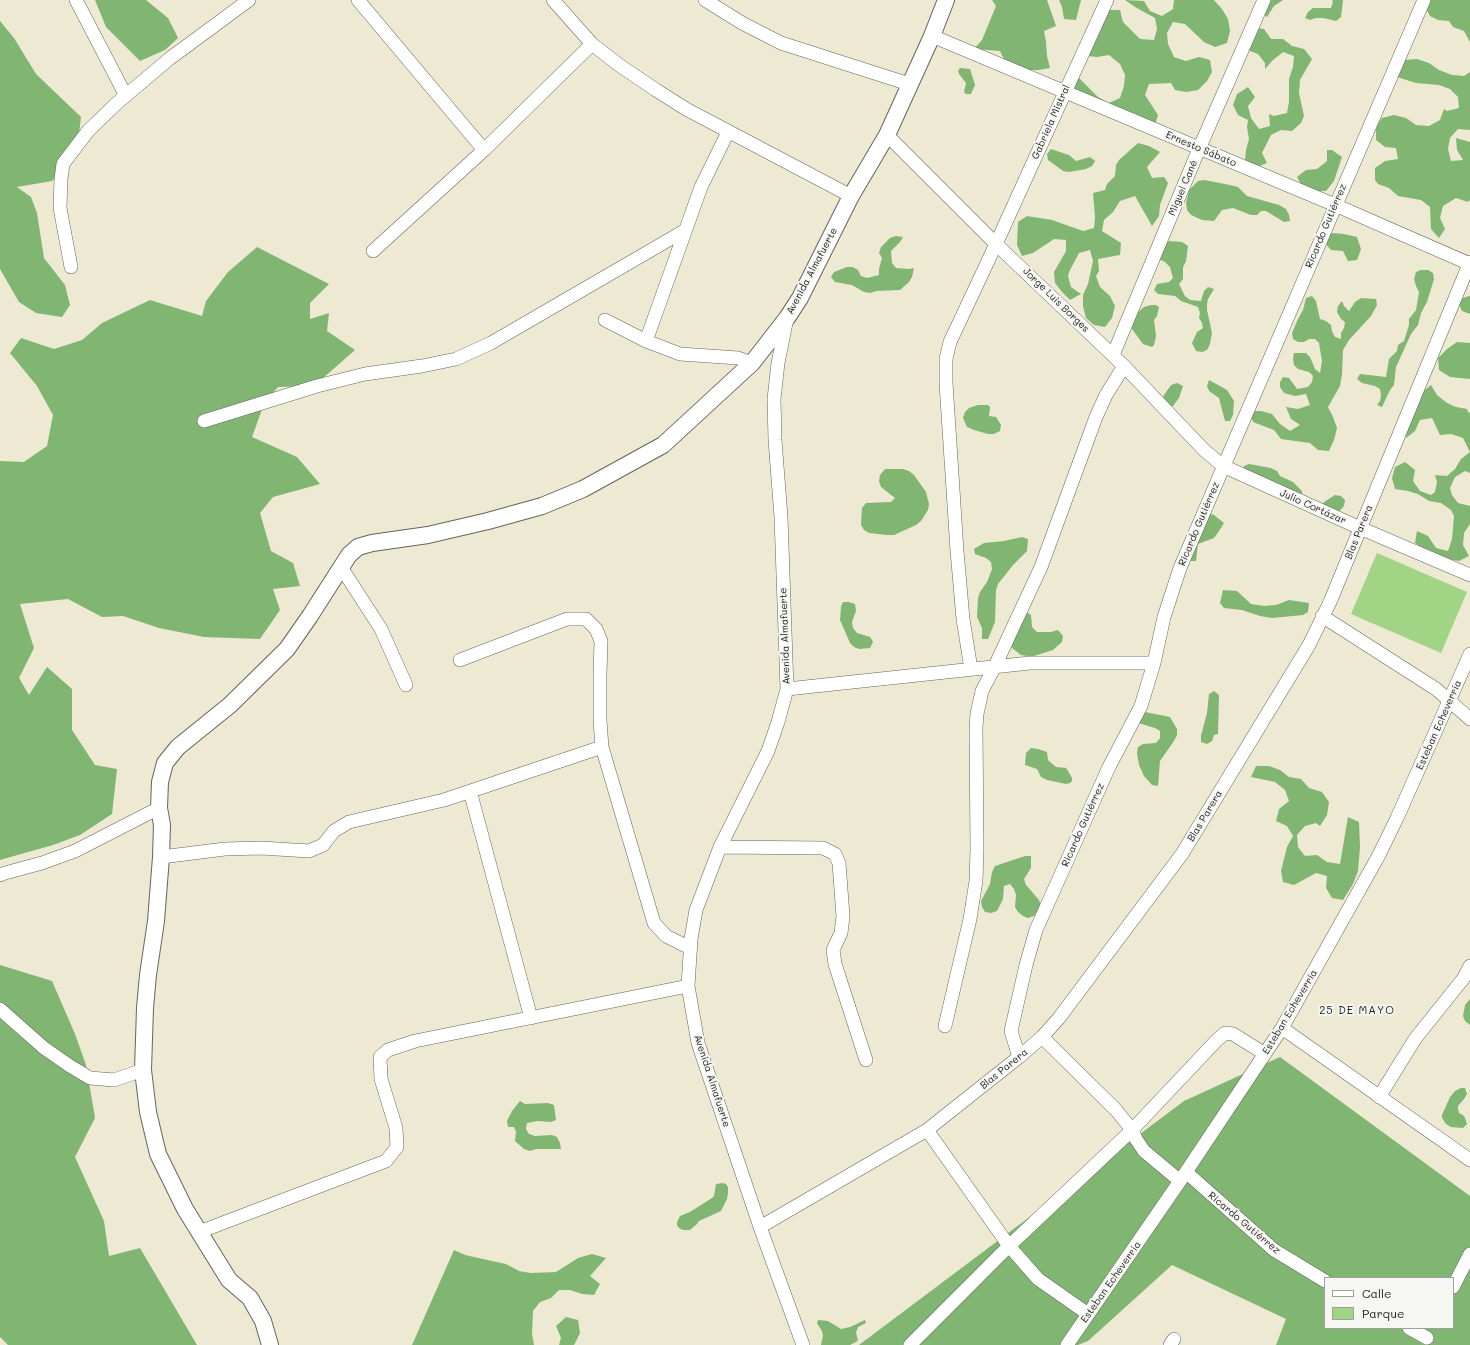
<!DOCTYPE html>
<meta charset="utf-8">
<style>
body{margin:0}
#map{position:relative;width:1470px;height:1345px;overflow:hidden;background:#eee9d2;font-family:Mali,sans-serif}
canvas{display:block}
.legend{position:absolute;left:1324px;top:1277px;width:130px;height:52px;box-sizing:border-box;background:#f6f6f2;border:1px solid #9f9f9c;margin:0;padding:5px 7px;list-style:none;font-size:12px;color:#1c1c1c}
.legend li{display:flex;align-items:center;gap:8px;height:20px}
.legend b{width:20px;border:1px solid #9f9f9c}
</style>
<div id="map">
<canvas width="1470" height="1345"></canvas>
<ul class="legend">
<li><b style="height:5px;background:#fff"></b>Calle</li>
<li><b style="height:11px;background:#a1d585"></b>Parque</li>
</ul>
</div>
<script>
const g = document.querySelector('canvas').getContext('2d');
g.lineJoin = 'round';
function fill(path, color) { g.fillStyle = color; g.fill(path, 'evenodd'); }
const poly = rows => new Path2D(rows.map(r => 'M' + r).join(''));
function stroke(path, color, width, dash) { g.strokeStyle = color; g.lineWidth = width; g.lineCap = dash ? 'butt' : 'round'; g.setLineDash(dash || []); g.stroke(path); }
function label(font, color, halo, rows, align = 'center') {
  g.font = font + ' Mali,sans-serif'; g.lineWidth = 4; g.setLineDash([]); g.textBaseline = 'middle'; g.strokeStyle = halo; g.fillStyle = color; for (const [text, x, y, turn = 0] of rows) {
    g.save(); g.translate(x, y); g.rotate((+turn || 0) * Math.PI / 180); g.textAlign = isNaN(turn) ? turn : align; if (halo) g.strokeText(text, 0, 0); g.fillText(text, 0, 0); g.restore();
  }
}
fill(poly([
 [1377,553,1467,592,1441,653,1351,614]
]), '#a1d585');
fill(poly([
 [95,0,146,0,168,18,178,38,165,50,140,61,106,27],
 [992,0,1047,0,1056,26,1044,31,1046,42,1047,56,1050,68,1039,70,1028,70,1006,63,1000,51,974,49,982,40,996,6],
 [1059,0,1081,0,1076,20,1064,19,1062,7],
 [1125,0,1144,1,1150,11,1162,16,1173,9,1174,0,1214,0,1222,9,1228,19,1230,31,1227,43,1215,47,1204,42,1185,24,1173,22,1167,33,1168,44,1174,57,1186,61,1199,57,1210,60,1212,72,1207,81,1198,90,1186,92,1175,90,1171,83,1149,84,1145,95,1158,115,1154,128,1142,123,1135,113,1129,123,1117,121,1106,116,1085,104,1069,85,1079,78,1098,97,1109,103,1120,98,1124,86,1125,75,1120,64,1109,55,1097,57,1088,56,1108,10,1120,10,1123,22,1140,39,1154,40,1157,29,1155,18,1135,7],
 [1267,0,1283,0,1274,6,1267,17,1262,13],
 [1332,0,1343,0,1341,17,1336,21,1323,18,1316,18,1310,20,1305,18,1308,12,1313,8,1331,8,1333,2],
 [1426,0,1470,0,1470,42,1464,31,1453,27,1449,21,1438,20,1430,16,1424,5],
 [0,21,14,38,36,74,81,117,77,151,60,174,52,181,17,187,31,197,37,213,44,258,65,285,70,305,62,317,36,313,19,302,0,269],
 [1252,27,1264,29,1271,39,1283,39,1292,46,1304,49,1312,59,1300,80,1299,93,1304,116,1301,123,1292,131,1281,130,1271,135,1262,153,1267,163,1254,168,1245,161,1246,150,1249,139,1247,127,1248,120,1238,115,1233,105,1237,94,1248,87,1255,97,1248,106,1251,118,1259,129,1270,126,1269,114,1274,116,1287,113,1289,102,1289,79,1293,67,1294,56,1283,52,1273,60,1265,69,1265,63,1258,54,1247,50],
 [1417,59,1429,63,1439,70,1452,75,1464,76,1470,72,1470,130,1458,129,1450,138,1448,149,1451,161,1463,160,1457,150,1456,138,1470,142,1470,200,1468,202,1456,198,1443,206,1440,218,1445,229,1439,238,1431,229,1430,207,1421,200,1398,196,1389,188,1378,184,1375,180,1375,168,1385,161,1398,159,1396,148,1385,147,1376,140,1376,127,1382,118,1394,115,1406,118,1416,125,1429,126,1440,120,1444,109,1447,111,1459,108,1458,97,1450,89,1439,85,1416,83,1394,76,1405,60],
 [960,68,970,69,975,85,971,94,966,94,964,92,966,83,959,74,958,71],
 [1138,143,1149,146,1160,152,1147,167,1152,178,1164,177,1168,183,1160,205,1159,216,1152,226,1135,196,1120,201,1113,212,1104,220,1102,231,1121,243,1120,255,1098,259,1099,271,1096,276,1100,287,1110,296,1115,306,1112,318,1105,327,1094,325,1086,318,1083,306,1083,295,1088,284,1093,261,1090,250,1079,253,1069,272,1068,276,1071,287,1081,294,1070,300,1062,292,1055,283,1054,272,1066,251,1066,240,1054,239,1033,253,1022,256,1017,245,1018,222,1027,216,1052,220,1083,231,1094,228,1095,217,1093,193,1105,190,1107,184,1115,176,1116,165,1119,160],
 [1051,149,1069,155,1076,161,1090,157,1095,161,1092,166,1086,169,1069,172,1063,171,1048,160,1047,154],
 [1327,150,1332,150,1342,157,1334,181,1326,191,1315,191,1303,188,1297,177,1306,170,1317,169,1327,161],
 [1204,180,1230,185,1238,187,1247,196,1279,205,1286,209,1289,215,1290,221,1284,222,1266,211,1261,211,1257,215,1251,215,1233,208,1222,210,1214,221,1202,220,1191,215,1187,210,1186,203,1189,190,1198,181],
 [1332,233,1344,234,1357,237,1361,249,1357,260,1348,261,1343,251,1331,250,1323,241],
 [896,236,903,237,900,242,891,251,892,263,896,268,909,269,914,268,912,277,909,282,900,290,876,291,870,293,864,292,852,285,835,282,831,277,834,272,847,267,853,267,858,270,861,276,867,278,879,275,879,269,882,258,879,253,881,247,890,238],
 [1169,241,1182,242,1188,246,1186,261,1183,267,1183,279,1179,284,1185,296,1190,300,1201,301,1204,291,1208,287,1214,289,1208,299,1207,304,1207,310,1212,333,1210,344,1207,350,1202,352,1196,351,1192,343,1197,332,1203,328,1202,323,1199,318,1200,313,1198,307,1181,301,1175,296,1158,294,1154,290,1157,284,1169,282,1173,278,1170,267,1165,262,1154,257,1158,246],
 [257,247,329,284,310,303,310,319,329,313,327,331,355,350,314,386,278,387,264,404,252,437,297,457,320,484,273,497,260,513,271,551,293,563,300,586,273,589,280,610,260,639,204,637,159,628,123,616,102,617,68,599,20,604,34,648,19,678,29,695,47,667,72,689,72,730,95,765,117,769,112,814,80,835,53,845,0,860,0,461,24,462,47,446,53,415,37,386,10,353,21,338,54,349,82,340,102,323,150,300,202,316,206,301,228,272],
 [1421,270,1428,270,1433,273,1434,279,1427,302,1421,313,1418,325,1411,334,1396,367,1394,385,1390,390,1382,407,1377,405,1380,401,1381,395,1380,389,1375,386,1362,383,1357,379,1360,374,1386,377,1389,359,1397,351,1398,345,1404,341,1409,325,1409,319,1416,310,1419,292,1416,286,1414,279,1416,272],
 [1312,296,1316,301,1320,319,1326,321,1331,325,1332,331,1335,337,1341,339,1341,333,1344,328,1345,322,1341,319,1337,312,1338,306,1342,301,1344,306,1349,311,1355,302,1361,298,1376,299,1377,305,1371,316,1349,340,1343,350,1342,374,1340,386,1328,407,1333,417,1337,428,1334,440,1329,451,1318,450,1310,443,1281,439,1274,430,1253,422,1249,411,1261,411,1272,414,1280,424,1290,431,1300,425,1291,419,1286,407,1298,409,1310,405,1306,394,1295,396,1284,393,1280,387,1280,382,1283,377,1289,378,1297,389,1308,387,1312,382,1313,376,1309,372,1298,369,1294,365,1293,359,1294,353,1306,353,1310,357,1315,369,1320,373,1322,361,1319,343,1315,339,1309,339,1304,342,1298,342,1293,339,1292,333,1297,321,1303,310,1306,298],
 [1469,296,1470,296,1470,314,1462,311,1457,300],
 [1151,305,1156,305,1159,307,1157,316,1154,320,1156,336,1154,345,1152,347,1143,344,1132,329,1133,321,1137,313,1144,307],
 [1457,342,1470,343,1470,379,1450,377,1439,370,1438,358,1447,349],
 [1209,380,1227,390,1234,401,1233,415,1230,421,1225,421,1219,398,1209,391,1207,386],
 [1177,383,1183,386,1179,398,1173,406,1168,408,1162,401,1164,395,1171,385],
 [1431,385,1437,395,1447,403,1456,407,1467,409,1468,412,1470,413,1470,473,1465,471,1455,477,1450,488,1452,495,1458,503,1470,506,1470,524,1464,533,1463,545,1469,556,1459,561,1447,559,1424,549,1415,543,1417,531,1428,536,1436,548,1448,551,1452,539,1454,516,1451,510,1441,503,1429,501,1418,494,1408,491,1395,489,1392,478,1395,467,1405,462,1415,470,1413,481,1420,491,1431,495,1435,492,1437,482,1435,475,1447,476,1455,469,1461,459,1470,452,1463,438,1451,434,1440,435,1432,418,1420,420,1415,431,1406,438,1407,426,1421,393],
 [978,405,988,405,990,407,989,416,996,417,1001,425,1000,431,994,434,988,434,974,430,967,427,963,418,965,412,969,408],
 [1249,464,1271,468,1277,471,1280,476,1293,482,1302,491,1302,502,1298,507,1243,472,1244,466],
 [885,469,903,469,909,471,914,475,926,492,929,504,928,510,921,521,916,525,894,535,887,535,869,533,864,530,861,525,862,508,866,503,891,502,895,498,881,487,879,481,880,475],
 [1335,495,1341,496,1345,500,1344,506,1334,517,1321,507,1324,502],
 [1208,513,1214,515,1224,523,1221,528,1214,538,1198,544,1196,561,1190,561,1185,559],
 [1022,537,1028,539,1027,551,1013,565,998,584,996,590,995,622,988,639,982,639,982,628,977,617,978,598,980,592,987,582,992,569,991,562,986,558,975,554,974,549,984,543,1004,541],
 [1223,590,1237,591,1251,604,1264,606,1276,605,1289,600,1309,603,1308,612,1303,615,1272,618,1260,616,1242,610,1224,608,1220,603],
 [843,602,849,602,855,604,856,611,852,622,853,628,857,633,870,637,873,642,870,648,859,649,854,647,850,643,840,620,841,607],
 [1025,611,1031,615,1032,627,1037,632,1051,632,1058,630,1063,636,1062,642,1053,650,1034,656,1027,656,1021,655,1012,648,1011,642],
 [1214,691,1219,695,1218,734,1214,735,1212,741,1207,744,1201,742,1201,736,1207,713,1209,694],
 [1145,712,1170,717,1177,729,1177,735,1174,741,1160,761,1158,786,1152,785,1144,776,1139,765,1137,753,1138,747,1143,744,1156,743,1160,738,1160,731,1155,728,1135,722],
 [1031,748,1038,749,1047,752,1048,760,1056,767,1066,768,1068,771,1072,778,1072,781,1070,783,1066,784,1047,780,1041,777,1037,769,1025,765,1026,753],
 [1256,766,1269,766,1280,770,1289,777,1301,779,1309,788,1322,792,1329,802,1327,815,1320,826,1316,823,1305,826,1297,835,1298,847,1305,856,1317,855,1327,862,1340,864,1348,817,1359,822,1360,847,1358,871,1353,884,1343,900,1332,898,1326,888,1327,876,1316,873,1294,885,1283,882,1281,871,1287,847,1293,836,1287,826,1276,821,1279,809,1289,801,1285,790,1275,782,1251,777],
 [1025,856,1031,856,1031,868,1024,879,1026,885,1039,900,1041,906,1034,916,1028,918,1023,916,1018,912,1015,907,1016,895,1014,889,1010,884,1004,886,1003,899,997,911,991,913,985,912,982,907,981,901,990,884,992,872,995,866],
 [0,965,52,981,75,1034,86,1065,95,1118,75,1157,104,1221,109,1256,140,1248,197,1345,8,1345,0,1337],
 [1470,999,1470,1025,1465,1021,1463,1016,1465,1005],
 [1280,1057,1470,1196,1470,1345,1276,1345,1286,1319,1172,1265,1088,1341,1078,1345,859,1345,1184,1101],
 [1325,1278,1453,1278,1453,1328,1325,1328],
 [1461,1088,1465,1088,1467,1094,1464,1099,1458,1106,1458,1109,1459,1113,1463,1115,1465,1118,1467,1124,1463,1128,1451,1127,1446,1124,1442,1118,1442,1115,1450,1097,1455,1091],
 [520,1101,525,1104,548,1103,554,1105,556,1120,551,1122,538,1121,527,1123,526,1129,529,1134,535,1136,552,1135,557,1137,560,1143,561,1149,536,1149,530,1151,524,1149,515,1141,516,1132,514,1127,508,1127,507,1121,512,1111],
 [723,1183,726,1184,728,1187,728,1193,727,1199,721,1211,699,1221,697,1224,690,1230,683,1230,679,1228,677,1225,677,1222,680,1216,690,1212,712,1198,714,1196,716,1184],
 [454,1250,465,1255,492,1261,506,1264,519,1271,531,1273,556,1272,578,1258,592,1254,606,1258,590,1276,600,1284,594,1295,582,1294,570,1290,559,1290,551,1298,540,1302,533,1311,532,1334,534,1345,412,1345],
 [566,1317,578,1320,580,1333,574,1345,559,1345,561,1338,556,1326],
 [818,1320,828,1321,841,1329,850,1327,865,1320,866,1323,858,1327,856,1333,858,1340,856,1342,850,1345,821,1345,823,1336,822,1331,818,1325,817,1323]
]), '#80b672');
const minor = poly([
 [76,0,126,96],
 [358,0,484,150],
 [553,0,592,44,619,65,656,90,686,109,851,196],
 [705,0,742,23,781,43,909,84],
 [932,36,1335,205,1470,264],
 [887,135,996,244,1124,366,1204,450,1223,466,1360,528,1470,575],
 [373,251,484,150,592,44],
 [71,267,60,208,61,179,63,164,88,131,117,103,169,59,249,0],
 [787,318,778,363,774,399,775,440,781,517,787,689,778,722,768,751,720,847,696,910,691,939,688,986,698,1043,760,1227,803,1345],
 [605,320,646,341,680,354,738,358,752,363],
 [646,341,701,187,728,132],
 [1113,355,1199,149,1264,0],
 [204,421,317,386,365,374,422,366,456,359,491,343,684,231],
 [341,567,381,629,406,685],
 [1322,616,1436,689,1470,719],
 [460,660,567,619,586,619,596,629,601,641,600,674,600,721,602,747,654,923,666,936,690,948],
 [971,669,963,619,957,551,946,383,946,359,950,342,996,244,1107,0],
 [787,689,1030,663,1154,663],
 [470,791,531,1018],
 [720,847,823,848,835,854,839,863,843,916,841,933,833,950,835,964,866,1060],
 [161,857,225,849,261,848,309,851,323,845,334,831,349,822,444,800,602,747],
 [0,875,5,873,42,863,75,851,159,808],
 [0,1009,44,1048,70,1066,90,1078,114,1080,143,1070],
 [945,1026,970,919,976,881,977,850,976,727,977,714,982,691,995,666,1041,567,1096,417,1106,395,1124,366],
 [1282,1028,1470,1160],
 [1042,1037,1116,1110,1132,1130,1136,1139,1144,1151,1180,1181],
 [1019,1057,1011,1031,1026,965,1036,930,1109,767,1141,706,1154,663,1164,617,1180,568,1424,0],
 [1379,1097,1415,1039,1463,979,1470,966],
 [927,1130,1009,1246,1038,1279,1088,1314],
 [1186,1172,1274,1250,1325,1281],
 [760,1227,927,1130,1019,1057,1042,1037,1059,1018,1182,854,1309,645,1330,602,1470,262],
 [199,1232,386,1161,397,1147,396,1128,381,1079,380,1057,388,1050,415,1041,688,986],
 [1453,1287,1470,1254],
 [1409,1328,1427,1338],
 [910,1345,1009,1246,1132,1130,1217,1040,1225,1033,1233,1034,1265,1054],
 [1067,1345,1180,1181,1282,1028,1379,855,1397,818,1470,654],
 [1170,1345,1174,1339]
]);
const tertiary = poly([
 [270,1345,263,1321,250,1298,229,1280,185,1209,158,1154,148,1112,143,1070,145,1008,148,975,156,921,161,857,162,825,159,808,160,782,165,763,178,747,230,705,287,649,310,616,349,555,358,547,372,543,428,535,488,521,542,506,583,489,663,445,752,363,787,318,800,298,851,196,887,135,932,36,946,0]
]);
stroke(minor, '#66645c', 14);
stroke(tertiary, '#66645c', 18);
stroke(minor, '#fff', 13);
stroke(tertiary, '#fff', 16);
label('10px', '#1c1c1c', '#f6f6f2', [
 ["Gabriela Mistral",1051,122,-66],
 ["Ernesto Sábato",1201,149,23],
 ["Miguel Cané",1183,188,-67],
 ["Ricardo Gutiérrez",1326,226,-67],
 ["Avenida Almafuerte",812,271,-62],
 ["Jorge Luis Borges",1056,300,44],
 ["Julio Cortázar",1313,507,24],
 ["Ricardo Gutiérrez",1199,524,-67],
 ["Blas Parera",1359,532,-68],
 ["Avenida Almafuerte",785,636,-92],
 ["Esteban Echeverría",1439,725,-66],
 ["Blas Parera",1205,816,-59],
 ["Ricardo Gutiérrez",1083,825,-66],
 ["Esteban Echeverría",1290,1012,-59],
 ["Blas Parera",1004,1069,-39],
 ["Avenida Almafuerte",712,1081,72],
 ["Ricardo Gutiérrez",1244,1223,40],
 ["Esteban Echeverría",1111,1282,-55]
]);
g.letterSpacing = '1px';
label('11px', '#1c1c1c', '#f6f6f2', [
 ["25 DE MAYO",1357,1011]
]);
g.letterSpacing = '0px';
</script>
